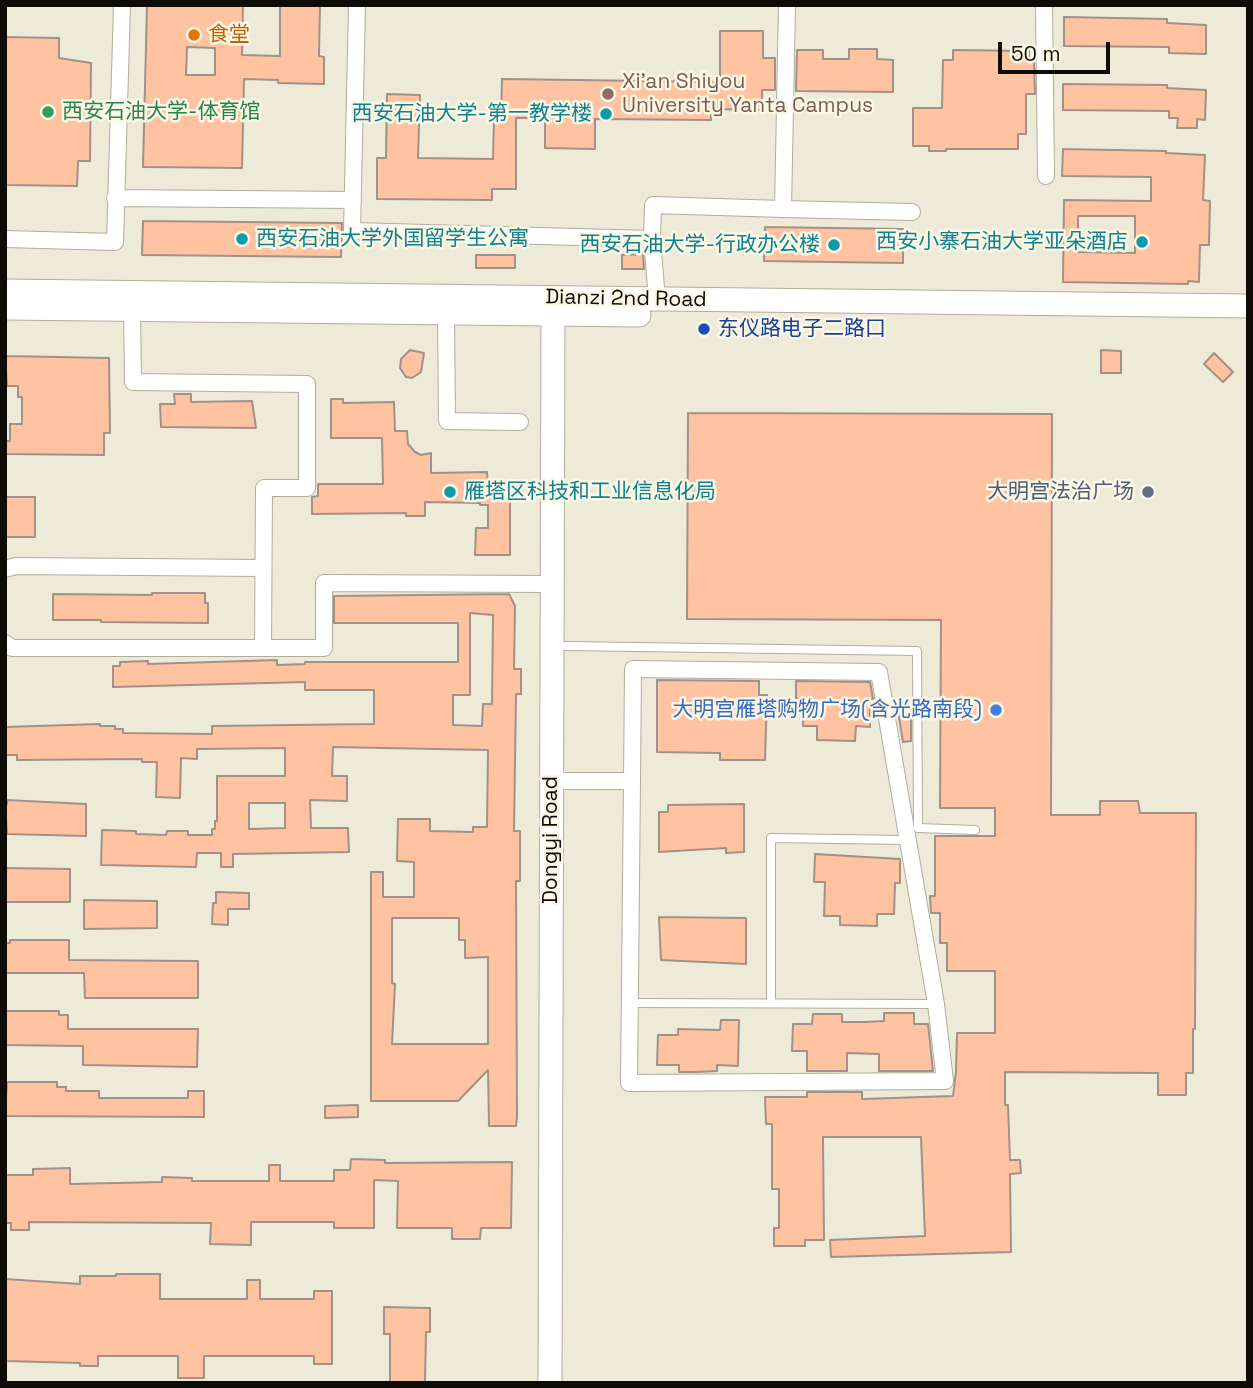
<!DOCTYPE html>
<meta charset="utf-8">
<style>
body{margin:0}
#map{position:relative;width:1253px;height:1388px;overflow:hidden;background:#eeead8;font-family:"Space Grotesk",sans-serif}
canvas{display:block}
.frame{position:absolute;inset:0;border:7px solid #0e0c07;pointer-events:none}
.scale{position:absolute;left:998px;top:42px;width:112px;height:32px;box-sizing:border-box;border:4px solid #0e0c07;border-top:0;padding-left:9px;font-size:21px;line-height:24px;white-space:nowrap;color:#0e0c07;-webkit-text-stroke:5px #fcf7e5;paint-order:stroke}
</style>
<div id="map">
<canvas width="1253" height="1388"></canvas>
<div class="frame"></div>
<div class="scale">50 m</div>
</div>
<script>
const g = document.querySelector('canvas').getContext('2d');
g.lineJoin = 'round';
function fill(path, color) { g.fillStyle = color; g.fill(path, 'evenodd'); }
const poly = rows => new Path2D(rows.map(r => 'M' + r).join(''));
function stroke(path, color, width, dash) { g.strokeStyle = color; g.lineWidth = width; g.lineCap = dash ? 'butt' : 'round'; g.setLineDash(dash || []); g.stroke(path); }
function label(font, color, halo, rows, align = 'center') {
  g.font = font + ' "Space Grotesk","Noto Sans SC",sans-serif'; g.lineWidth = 5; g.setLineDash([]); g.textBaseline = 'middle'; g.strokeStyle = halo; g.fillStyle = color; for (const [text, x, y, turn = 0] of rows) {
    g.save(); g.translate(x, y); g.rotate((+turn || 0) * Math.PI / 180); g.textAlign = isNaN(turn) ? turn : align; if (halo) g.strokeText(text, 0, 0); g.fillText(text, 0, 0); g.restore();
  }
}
const building = poly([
 [147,5,243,5,242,55,280,56,280,5,320,5,319,56,324,57,324,84,278,83,278,80,244,79,242,168,143,167,147,5],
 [187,47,215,48,215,75,186,75,187,47],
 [1064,17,1167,19,1167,23,1206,25,1206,54,1169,53,1169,47,1064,46,1064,17],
 [720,31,763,31,763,58,775,58,775,90,762,90,762,110,711,109,711,120,595,119,595,149,545,148,545,118,516,118,516,189,492,189,492,200,377,199,377,158,386,158,387,94,420,95,418,158,493,159,494,118,501,118,502,79,720,82,720,31],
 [5,37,59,38,59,58,91,63,90,161,78,161,77,186,5,185,5,37],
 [849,49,877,49,877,59,893,60,893,92,796,91,797,50,823,50,823,59,849,59,849,49],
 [953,50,1029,51,1029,60,1034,60,1035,94,1026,94,1026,134,1018,134,1018,149,946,149,946,151,929,151,929,146,913,146,913,108,942,108,943,60,953,60,953,50],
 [1063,84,1167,85,1167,88,1206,90,1205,120,1197,119,1197,128,1177,128,1178,118,1169,118,1169,111,1063,110,1063,84],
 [1063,149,1166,151,1166,153,1205,155,1203,200,1210,201,1209,245,1200,245,1199,282,1188,281,1188,284,1063,282,1064,200,1151,201,1151,177,1062,176,1063,149],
 [1078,216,1135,216,1135,253,1078,252,1078,216],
 [143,221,342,223,341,257,142,255,143,221],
 [765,227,903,229,903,263,764,261,765,227],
 [643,254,644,269,622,269,622,255,643,254],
 [476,255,515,255,515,268,476,268,476,255],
 [410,350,424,353,421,372,412,378,406,377,400,368,401,359,410,350],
 [1101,350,1121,351,1121,373,1101,373,1101,350],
 [1214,353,1233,372,1223,382,1204,364,1214,353],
 [5,356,109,358,110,433,104,433,104,455,6,454,6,441,10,441,10,424,22,424,22,397,18,397,18,386,7,386,5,356],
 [174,394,191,394,191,402,252,401,256,428,161,427,160,404,175,404,174,394],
 [331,399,343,399,343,403,394,402,395,431,407,431,408,444,415,452,421,455,431,453,431,473,487,472,488,484,510,484,510,555,475,555,476,528,488,528,488,505,480,505,480,503,425,502,425,516,406,516,406,513,312,514,312,497,318,496,318,484,383,484,382,438,331,438,331,399],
 [688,413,1052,414,1051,815,1100,815,1100,801,1138,801,1140,813,1196,813,1195,1029,1193,1029,1193,1073,1186,1073,1186,1095,1158,1095,1158,1073,1005,1072,1005,1105,1008,1105,1010,1160,1020,1160,1021,1173,1010,1174,1011,1252,831,1257,830,1240,925,1236,921,1137,823,1137,824,1240,805,1240,805,1246,774,1246,774,1228,779,1228,779,1189,772,1189,772,1124,766,1124,765,1097,807,1097,807,1092,862,1092,862,1099,953,1096,956,1072,957,1033,995,1033,995,971,947,971,947,943,940,943,940,913,931,913,930,896,935,896,935,836,995,836,995,808,940,808,941,620,687,619,688,413],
 [5,497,35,497,35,537,5,537,5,497],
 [152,593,205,593,205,603,208,603,208,623,101,622,101,620,53,620,53,594,152,595,152,593],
 [509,594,515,606,514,669,521,669,521,694,516,694,514,831,520,831,520,881,516,881,517,1117,516,1126,489,1126,488,1070,458,1101,371,1101,371,872,383,872,383,897,414,897,414,862,397,861,398,819,430,819,430,831,473,832,473,827,487,827,488,750,333,747,332,776,347,776,347,801,310,800,311,828,348,828,349,852,233,854,233,867,221,867,221,853,197,853,196,867,101,865,102,830,136,831,136,834,166,835,167,831,188,831,188,835,212,835,212,829,215,829,215,821,217,821,217,776,285,776,285,748,197,749,197,759,181,758,180,798,156,797,157,762,142,762,142,759,17,760,17,755,5,755,5,727,100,724,100,726,115,726,115,729,123,729,123,733,212,734,212,726,374,724,374,690,305,690,305,682,113,687,113,666,120,666,120,662,148,661,148,664,277,660,277,665,305,664,305,662,458,662,458,623,334,623,334,596,509,594],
 [470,613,493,615,492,704,483,704,482,726,453,725,453,695,470,695,470,613],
 [249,803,285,803,285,828,249,829,249,803],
 [392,918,459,918,459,940,465,940,465,958,488,957,488,1044,392,1044,395,984,392,983,392,918],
 [657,680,759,681,759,695,767,695,765,760,720,760,720,753,657,752,657,680],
 [796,681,870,682,873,699,870,699,870,727,856,726,855,741,817,740,817,726,803,726,804,698,796,698,796,681],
 [911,709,911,741,903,742,898,711,911,709],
 [7,800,86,804,86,836,7,834,5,804,7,804,7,800],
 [744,804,744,852,726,853,726,848,659,852,659,812,668,812,668,805,744,804],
 [815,854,900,859,900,883,895,883,894,914,877,914,877,926,840,925,840,916,824,916,825,882,814,882,815,854],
 [5,868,70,869,70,902,5,902,5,868],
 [216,892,249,893,249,909,228,909,228,925,212,924,213,903,216,903,216,892],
 [84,900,157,901,157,928,84,929,84,900],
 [659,917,746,918,746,964,661,960,659,917],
 [10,940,69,940,69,960,198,961,198,998,85,998,84,973,5,973,5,943,10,943,10,940],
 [5,1011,59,1011,59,1015,68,1015,68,1029,198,1029,197,1067,83,1065,83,1046,5,1045,5,1011],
 [884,1013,914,1013,914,1024,928,1024,933,1071,879,1071,879,1054,847,1053,847,1071,807,1071,807,1051,792,1051,793,1024,812,1024,813,1014,842,1014,842,1022,865,1022,884,1021,884,1013],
 [721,1020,739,1020,738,1066,717,1065,717,1071,696,1072,679,1072,679,1065,657,1065,658,1035,678,1035,678,1029,720,1030,721,1020],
 [7,1082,57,1082,57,1087,66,1087,66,1091,99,1091,99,1098,188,1098,188,1091,204,1091,204,1117,5,1116,7,1082],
 [358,1105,358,1117,325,1118,325,1106,358,1105],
 [351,1159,385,1160,385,1163,512,1162,511,1228,481,1228,480,1239,452,1239,452,1228,397,1228,398,1181,374,1180,374,1228,334,1228,334,1222,251,1222,251,1245,210,1244,211,1223,29,1222,29,1230,11,1230,11,1223,5,1223,5,1175,33,1175,33,1169,70,1168,70,1184,162,1182,162,1177,192,1178,192,1181,269,1181,269,1165,280,1165,280,1181,334,1181,334,1170,350,1170,351,1159],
 [116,1274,160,1274,160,1299,247,1299,247,1280,260,1280,260,1299,314,1299,314,1291,332,1291,332,1364,314,1364,314,1356,204,1356,204,1378,178,1378,178,1356,98,1356,98,1366,80,1366,80,1363,5,1361,5,1279,80,1284,80,1276,116,1276,116,1274],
 [384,1307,430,1308,430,1332,426,1332,425,1383,390,1383,390,1334,384,1334,384,1307]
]);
fill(building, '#ffc3a2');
stroke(building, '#a29188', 2);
const service = poly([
 [566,646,917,651,918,828,975,830],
 [630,1003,936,1004],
 [771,1003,771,838,906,840]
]);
const minor = poly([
 [357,5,352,231,652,239],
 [1044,5,1046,176],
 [115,198,353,200],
 [783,209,912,212],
 [5,239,115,242,122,5],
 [657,300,652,239,653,205,783,209,787,5],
 [132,309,133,382,307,384,307,488,264,488,263,648],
 [446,312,447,421,520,422],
 [5,569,16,566,263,568],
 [5,643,12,648,324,648,324,583,552,584],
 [566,781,632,781,633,669,879,672,936,1004,945,1081,629,1083,632,781]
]);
const secondary = poly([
 [5,291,1248,306],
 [5,308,639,315],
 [550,1383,553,301]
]);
stroke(service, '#b1ad9c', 10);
stroke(minor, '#b1ad9c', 18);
stroke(secondary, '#b1ad9c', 25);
stroke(service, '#fff', 8);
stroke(minor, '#fff', 16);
stroke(secondary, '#fff', 23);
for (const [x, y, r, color] of [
 [194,35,7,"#e8710a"],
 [608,94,7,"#8d6e63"],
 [48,112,7,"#2e9e5b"],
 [606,114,7,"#0f9aa8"],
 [242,239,7,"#0f9aa8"],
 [1142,242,7,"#0f9aa8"],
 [834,245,7,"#0f9aa8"],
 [704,329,7,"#1a4fb4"],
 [450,492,7,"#0f9aa8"],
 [1148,492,7,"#5c6f8a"],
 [996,710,7,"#3f7fe0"]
]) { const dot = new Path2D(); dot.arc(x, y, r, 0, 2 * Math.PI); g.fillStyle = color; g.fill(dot); stroke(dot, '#fcf7e5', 2.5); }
label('21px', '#c56008', '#fcf7e5', [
 ["食堂",208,35]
], 'left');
label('21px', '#785e54', '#fcf7e5', [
 ["Xi'an Shiyou",622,82],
 ["University Yanta Campus",622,106]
], 'left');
label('21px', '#27864d', '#fcf7e5', [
 ["西安石油大学-体育馆",62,112]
], 'left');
label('21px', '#0d838f', '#fcf7e5', [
 ["西安石油大学-第一教学楼",592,114],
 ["西安石油大学外国留学生公寓",256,239,"left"],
 ["西安小寨石油大学亚朵酒店",1128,242],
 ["西安石油大学-行政办公楼",820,245],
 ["雁塔区科技和工业信息化局",464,492,"left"]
], 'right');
label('21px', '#0e0c07', '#fcf7e5', [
 ["Dianzi 2nd Road",626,299,1],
 ["Dongyi Road",551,840,-90]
]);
label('21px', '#164399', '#fcf7e5', [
 ["东仪路电子二路口",718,329]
], 'left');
label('21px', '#4e5e75', '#fcf7e5', [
 ["大明宫法治广场",1134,492]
], 'right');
label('21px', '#366cbe', '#fcf7e5', [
 ["大明宫雁塔购物广场(含光路南段)",982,710]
], 'right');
</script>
